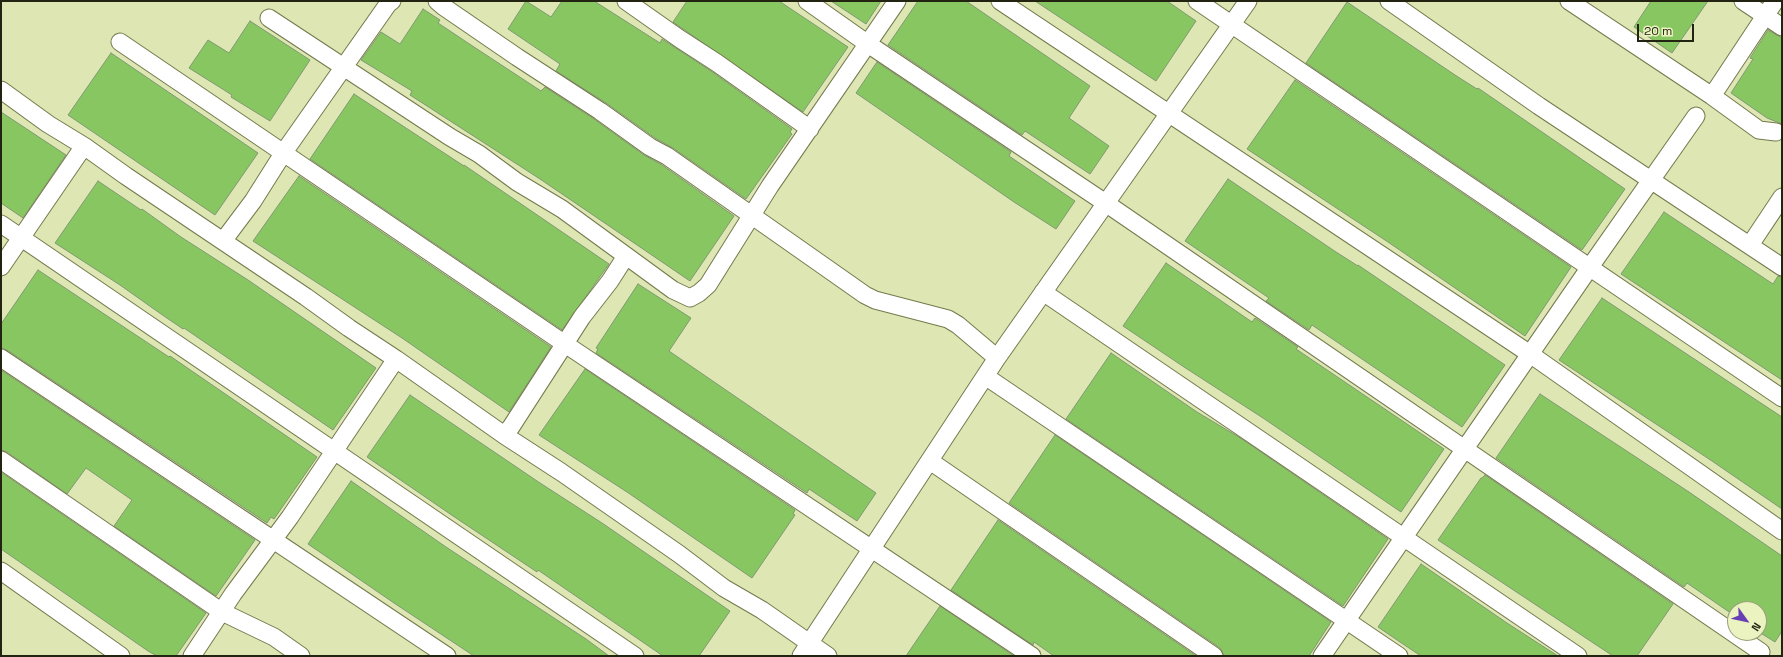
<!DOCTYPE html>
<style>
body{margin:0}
#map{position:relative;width:1783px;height:657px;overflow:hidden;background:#dee6b4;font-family:"Space Grotesk",sans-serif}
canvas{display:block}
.frame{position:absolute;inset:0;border:2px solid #222411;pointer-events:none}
.north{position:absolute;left:1727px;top:601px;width:40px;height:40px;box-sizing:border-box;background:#ebf3c0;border:1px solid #9ba07a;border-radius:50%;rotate:123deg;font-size:11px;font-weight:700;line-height:16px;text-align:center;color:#222411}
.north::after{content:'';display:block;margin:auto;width:14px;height:18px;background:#683eb6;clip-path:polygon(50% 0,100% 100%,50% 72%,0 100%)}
.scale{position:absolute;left:1637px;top:24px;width:57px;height:18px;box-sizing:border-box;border:2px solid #222411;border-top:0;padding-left:5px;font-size:12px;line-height:14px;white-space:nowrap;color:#222411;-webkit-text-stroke:3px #ebf3c0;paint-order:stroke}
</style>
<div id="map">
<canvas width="1783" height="657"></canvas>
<div class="frame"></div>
<div class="north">N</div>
<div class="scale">20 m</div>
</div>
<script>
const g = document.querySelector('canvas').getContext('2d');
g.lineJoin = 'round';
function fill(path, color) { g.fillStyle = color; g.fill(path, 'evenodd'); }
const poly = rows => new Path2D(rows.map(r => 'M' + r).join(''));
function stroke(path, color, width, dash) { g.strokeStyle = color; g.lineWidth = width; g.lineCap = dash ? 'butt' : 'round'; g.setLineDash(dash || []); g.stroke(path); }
const building = poly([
 [526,1,551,17,562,1,594,1,660,43,662,39,711,71,792,129,790,132,792,134,746,199,673,148,655,138,606,103,556,71,560,64,508,29,526,1],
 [687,1,779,1,848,47,803,112,673,22,687,1],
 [831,1,881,1,866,24,831,1],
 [918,1,966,1,1090,86,1069,118,1109,146,1090,174,1025,131,1022,135,888,45,918,1],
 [1035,1,1167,1,1196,21,1156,81,1035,1],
 [1651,1,1708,1,1672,53,1634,27,1651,1],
 [1347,2,1455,75,1477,89,1478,88,1625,189,1582,250,1306,63,1347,2],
 [423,9,440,20,438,23,474,47,541,91,545,87,594,119,644,155,662,165,734,216,690,281,540,179,410,95,412,91,361,60,381,32,400,44,423,9],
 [250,21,310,60,270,121,231,97,232,95,189,68,208,40,229,53,250,21],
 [1768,30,1782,38,1782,124,1767,118,1731,93,1753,59,1750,58,1768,30],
 [111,53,258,153,215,215,68,115,111,53],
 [877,62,1011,152,1009,156,1075,201,1056,229,1014,202,856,93,877,62],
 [1295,80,1571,267,1525,336,1388,242,1247,149,1295,80],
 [354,94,464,166,464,165,609,264,562,330,310,159,354,94],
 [1,112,66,155,23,218,1,203,1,112],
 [299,176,551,347,509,412,402,338,253,241,299,176],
 [1228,179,1336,252,1358,266,1358,265,1505,365,1462,427,1312,325,1309,330,1266,301,1269,298,1185,241,1228,179],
 [98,181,141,210,142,209,181,237,248,280,376,368,333,430,184,328,183,329,161,314,120,285,55,243,98,181],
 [1664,212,1773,284,1778,276,1782,277,1782,380,1621,274,1664,212],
 [1166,263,1252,322,1255,318,1298,347,1296,349,1444,449,1401,512,1263,418,1184,367,1123,326,1166,263],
 [38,270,169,357,170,356,317,457,274,519,271,517,267,523,7,350,1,348,1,324,38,270],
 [638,284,691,318,669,351,876,493,857,521,809,489,807,493,596,353,598,349,596,348,638,284],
 [1602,298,1782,417,1782,509,1712,461,1559,360,1602,298],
 [1111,353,1197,412,1242,439,1388,539,1343,606,1066,419,1111,353],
 [585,369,795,510,793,514,795,515,752,578,627,492,539,435,585,369],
 [1,370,255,540,216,596,114,526,132,500,86,468,67,494,7,452,1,450,1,370],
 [1540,394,1689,492,1782,556,1782,631,1775,642,1759,632,1759,609,1735,609,1735,616,1687,583,1684,587,1496,458,1540,394],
 [410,395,540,483,602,523,730,611,699,656,663,656,538,570,537,572,453,516,367,457,410,395],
 [1055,435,1331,622,1309,656,1224,656,1220,648,1009,503,1055,435],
 [1,472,206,613,176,656,157,656,148,651,1,549,1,472],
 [1485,475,1673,604,1637,656,1613,656,1438,540,1481,478,1482,478,1485,475],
 [351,481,446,547,586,639,609,656,474,656,394,603,308,544,351,481],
 [998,520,1196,656,1054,656,1034,642,1033,645,951,590,998,520],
 [1421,564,1507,623,1558,656,1421,656,1400,642,1378,627,1421,564],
 [940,606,1014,656,906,656,940,606]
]);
fill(building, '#88c662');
stroke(building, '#7f9971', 1);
const minor = poly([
 [437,1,444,7,517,57,600,111,650,147,667,156,865,295,875,300,948,319,958,325,997,358],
 [626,1,680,39,717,63,810,129],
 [807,1,868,44,1107,204,1761,652],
 [1000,1,1530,354,1782,531],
 [1197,1,1782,398],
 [1389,1,1539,106,1782,267],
 [1569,1,1712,96,1759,130,1776,132],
 [1743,1,1782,27],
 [269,18,450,137,479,154,517,182,562,209,673,290,690,298,699,293,708,285,770,186,897,1],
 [120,42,565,344,1032,656],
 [1,90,48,124,84,146,126,176,306,297,349,328,396,359,504,435,561,472,679,554,724,588,762,610,828,656],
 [1712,96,1775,1],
 [1,224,635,656],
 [223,241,253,201,284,152,388,4,392,1],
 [1750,245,1782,197],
 [1,267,84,146],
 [1043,292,1578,656],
 [1,358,447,656],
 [985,376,1399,656],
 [504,435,511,427,582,317,610,281,626,256],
 [1,460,222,612,274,637,301,656],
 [930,461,1214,656],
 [1,571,121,656],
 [192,656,233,594,290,517,396,359],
 [801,656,997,358,1248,1],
 [1322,656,1590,267,1696,116]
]);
stroke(minor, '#747a4c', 19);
stroke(minor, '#fff', 17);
</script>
